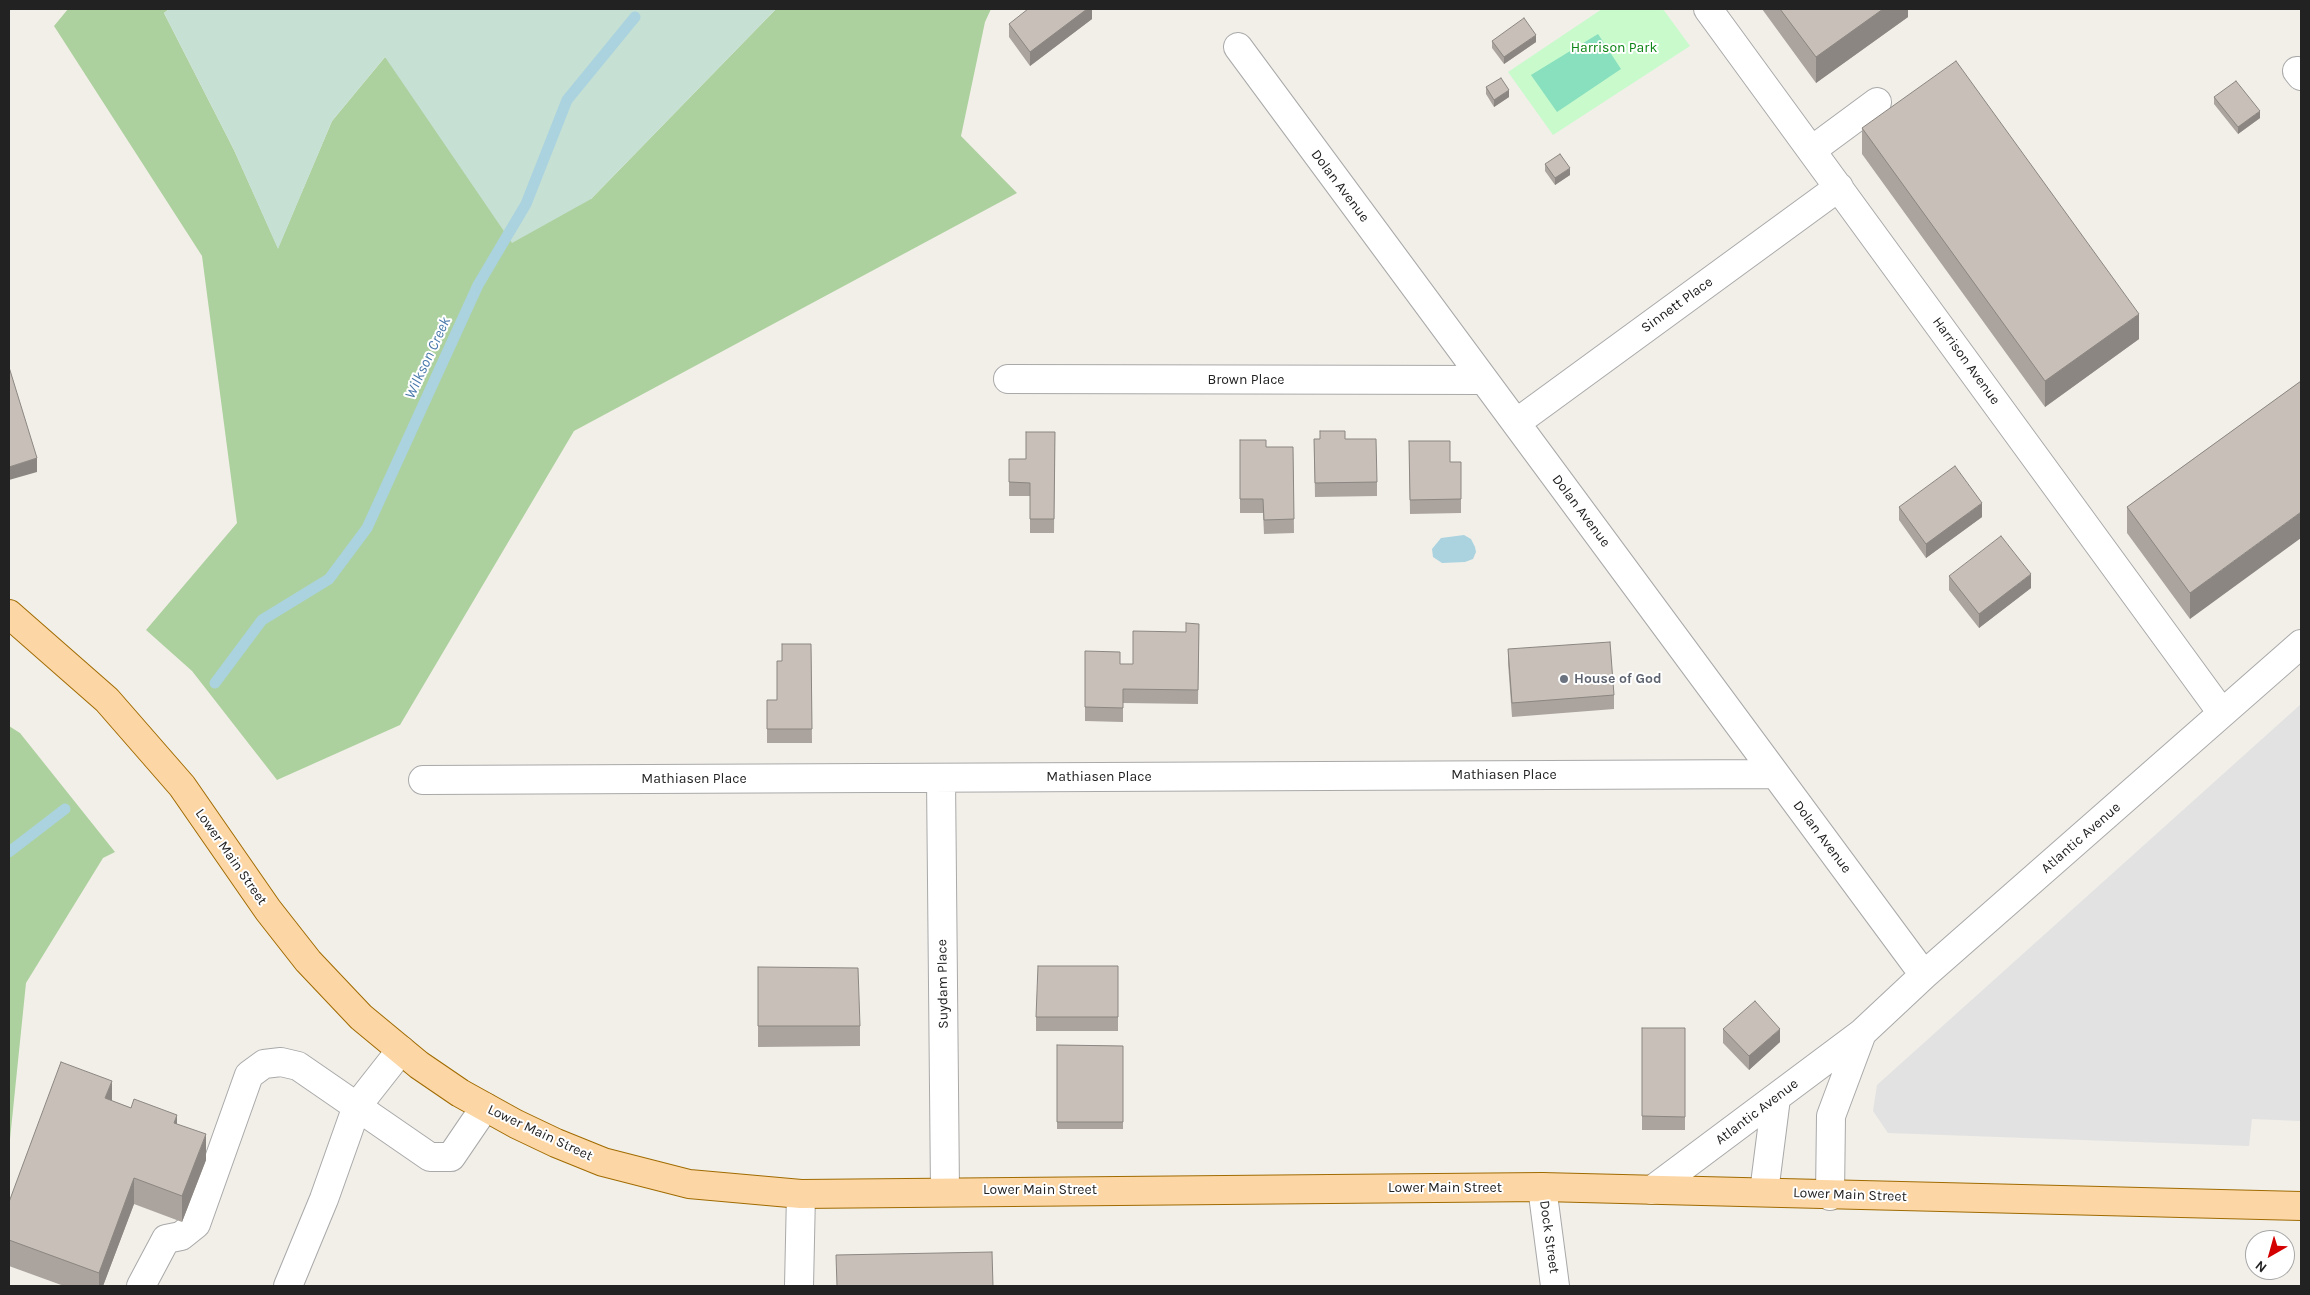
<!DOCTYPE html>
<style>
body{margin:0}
#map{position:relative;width:2310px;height:1295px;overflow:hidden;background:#f2efe9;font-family:Karla,sans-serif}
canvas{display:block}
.frame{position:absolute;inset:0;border:10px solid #222;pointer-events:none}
.north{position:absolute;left:2245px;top:1230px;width:50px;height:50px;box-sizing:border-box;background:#fff;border:1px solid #a7a7a7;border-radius:50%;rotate:218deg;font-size:14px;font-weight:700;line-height:20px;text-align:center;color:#222}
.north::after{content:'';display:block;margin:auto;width:18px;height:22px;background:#d40000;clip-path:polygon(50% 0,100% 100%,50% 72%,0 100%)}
</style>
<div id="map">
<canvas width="2310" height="1295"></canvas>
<div class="frame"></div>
<div class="north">N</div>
</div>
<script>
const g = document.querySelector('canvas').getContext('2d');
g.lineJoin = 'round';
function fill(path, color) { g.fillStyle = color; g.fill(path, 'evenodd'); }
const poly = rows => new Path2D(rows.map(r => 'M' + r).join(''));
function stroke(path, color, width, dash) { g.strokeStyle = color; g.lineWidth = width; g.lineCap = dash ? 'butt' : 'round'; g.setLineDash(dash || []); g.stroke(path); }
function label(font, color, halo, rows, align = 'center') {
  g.font = font + ' Karla,sans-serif'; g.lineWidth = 4; g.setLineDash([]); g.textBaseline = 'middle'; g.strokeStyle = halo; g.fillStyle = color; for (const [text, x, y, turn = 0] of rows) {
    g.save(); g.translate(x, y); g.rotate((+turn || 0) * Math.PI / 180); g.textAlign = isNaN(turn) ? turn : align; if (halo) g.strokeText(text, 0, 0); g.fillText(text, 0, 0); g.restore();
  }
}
fill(poly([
 [68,9,169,9,164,13,234,150,278,248,332,121,385,57,591,199,776,9,991,9,985,22,961,136,1017,193,574,431,400,725,277,780,192,671,146,630,237,523,202,256,54,26],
 [9,726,20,733,115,852,103,858,26,983,9,1149]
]), '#add19e');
fill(poly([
 [169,9,776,9,591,199,512,243,385,57,332,121,278,249,234,150,164,13]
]), '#c6e0d4');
fill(poly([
 [1602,9,1663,9,1690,46,1553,135,1508,72]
]), '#c8facc');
fill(poly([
 [1598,34,1621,69,1557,112,1531,75]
]), '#88e0be');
fill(poly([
 [2301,704,2301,1121,2252,1119,2249,1146,1888,1133,1873,1111,1877,1085]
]), '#e2e2e2');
fill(poly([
 [1464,535,1471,539,1475,547,1476,552,1473,559,1465,562,1442,563,1433,557,1432,549,1441,538]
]), '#aad3df');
stroke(poly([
 [215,683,262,620,329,579,367,528,478,285,526,204,567,100,635,17],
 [9,852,65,809]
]), '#aad3df', 11);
const minor = poly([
 [1708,9,2222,713],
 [1238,47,1924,975],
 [2297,71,2301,76],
 [1812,150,1877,102],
 [1008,379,1484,380],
 [1516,423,1839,187],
 [941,778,945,1191],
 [423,780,1775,774],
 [1542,1187,1555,1286],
 [1652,1190,1862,1033,1924,975,2301,644],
 [1764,1192,1776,1098],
 [1830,1196,1831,1116,1862,1033],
 [141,1286,166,1239,181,1236,196,1224,249,1075,264,1064,281,1062,298,1066,430,1157,451,1157,485,1107],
 [288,1286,324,1199,357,1106,401,1050],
 [799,1286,801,1194]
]);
const major = poly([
 [9,614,107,700,182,786,268,910,308,961,361,1017,419,1065,460,1093,516,1124,556,1143,603,1162,689,1184,801,1194,1542,1187,2301,1206]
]);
stroke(minor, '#a9a9a9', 30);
stroke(major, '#a06b00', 30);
stroke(minor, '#fff', 28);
stroke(major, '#fcd6a4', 28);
fill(poly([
 [1092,9,1092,19,1030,66,1009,37,1009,24],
 [1762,9,1908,9,1908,17,1816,83],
 [1492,41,1536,42,1504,64,1492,48],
 [1486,87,1509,97,1494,107,1486,94],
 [2214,97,2260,118,2238,134,2214,104],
 [1862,128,2139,339,2045,407,1862,154],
 [1545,164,1570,175,1555,185,1545,171],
 [2301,381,2190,619,2127,533,2127,507],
 [1055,432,1054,533,1030,533,1030,496,1009,496,1009,459,1026,459],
 [1314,439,1345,439,1377,482,1377,496,1315,497],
 [1240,440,1266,447,1293,447,1294,533,1264,534,1263,513,1240,513],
 [1409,441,1450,462,1461,462,1461,513,1410,514],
 [1899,507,1982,517,1926,558,1899,520],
 [1949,576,2031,588,1979,628,1949,590],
 [1199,624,1198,704,1123,703,1123,722,1085,721,1085,651,1120,664,1133,664],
 [811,644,812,743,767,743,767,700,777,700,782,661],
 [1508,649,1614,695,1614,709,1512,717,1508,663],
 [1118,966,1118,1031,1036,1031,1036,1017],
 [758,967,860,1026,860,1046,758,1047],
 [1642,1028,1685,1028,1685,1130,1642,1130],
 [1723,1029,1780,1042,1749,1070,1723,1043],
 [1057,1045,1123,1046,1123,1129,1057,1129],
 [112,1101,177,1124,206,1160,182,1222,134,1204,103,1286,64,1286,9,1266,9,1202]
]), '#aba49e');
fill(poly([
 [1087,9,1092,9,1092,19,1030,66,1030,52],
 [1883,9,1908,9,1908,17,1816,83,1816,57],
 [1536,35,1536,42,1504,64,1504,57],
 [1509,90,1509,97,1494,107,1494,100],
 [2260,111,2260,118,2238,134,2238,127],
 [1570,168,1570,175,1555,185,1555,178],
 [2139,314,2139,339,2045,407,2045,381],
 [37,458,37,472,9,480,9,467],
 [1982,503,1982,517,1926,558,1926,544],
 [2301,512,2301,538,2190,619,2190,593],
 [2031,574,2031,588,1979,628,1979,614],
 [1780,1029,1780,1042,1749,1070,1749,1056],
 [112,1081,112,1107,105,1098],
 [177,1115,177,1141,174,1123],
 [206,1134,206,1160,182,1222,182,1196],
 [134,1178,134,1204,103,1286,99,1286,99,1273]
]), '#8b8681');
const building = poly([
 [1028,9,1087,9,1030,52,1009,24,1028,9],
 [1780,9,1883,9,1816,57,1780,9],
 [1524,18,1536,35,1504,57,1492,41,1524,18],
 [1956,61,2139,314,2045,381,1862,128,1956,61],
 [1501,78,1509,90,1494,100,1486,87,1501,78],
 [2236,81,2260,111,2238,127,2214,97,2236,81],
 [1560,154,1570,168,1555,178,1545,164,1560,154],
 [9,367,37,458,9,467,9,367],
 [2301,381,2301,512,2190,593,2127,507,2301,381],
 [1320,431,1345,431,1345,439,1376,439,1377,482,1315,483,1314,439,1320,439,1320,431],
 [1026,432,1055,432,1054,519,1030,519,1030,483,1009,482,1009,459,1026,459,1026,432],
 [1240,440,1266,440,1266,447,1293,447,1294,519,1264,520,1263,499,1240,499,1240,440],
 [1409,441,1450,441,1450,462,1461,462,1461,499,1410,500,1409,441],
 [1955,466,1982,503,1926,544,1899,507,1955,466],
 [2001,536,2031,574,1979,614,1949,576,2001,536],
 [1186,623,1199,624,1198,690,1123,689,1123,708,1085,707,1085,651,1120,652,1120,664,1133,664,1133,631,1186,632,1186,623],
 [1610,642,1614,695,1512,703,1508,649,1610,642],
 [782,644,811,644,812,729,767,729,767,700,777,700,777,661,782,661,782,644],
 [1038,966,1118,966,1118,1017,1036,1017,1038,966],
 [758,967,858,968,860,1026,758,1026,758,967],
 [1755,1001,1780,1029,1749,1056,1723,1029,1755,1001],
 [1642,1028,1685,1028,1685,1117,1642,1116,1642,1028],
 [1057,1045,1123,1046,1123,1122,1057,1122,1057,1045],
 [61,1062,112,1081,105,1098,131,1108,134,1099,177,1115,174,1123,206,1134,182,1196,134,1178,99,1273,9,1240,9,1202,61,1062],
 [992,1252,993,1286,837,1286,836,1255,992,1252]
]);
fill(building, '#c7bfb8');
stroke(building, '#8b8681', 1);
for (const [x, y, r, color] of [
 [1564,679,5,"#6b7280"]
]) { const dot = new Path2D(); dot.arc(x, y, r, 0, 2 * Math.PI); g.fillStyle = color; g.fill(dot); stroke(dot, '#fff', 2); }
label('14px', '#0c8416', '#fff', [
 ["Harrison Park",1614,48]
]);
label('14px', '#222', '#fff', [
 ["Dolan Avenue",1340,186,53],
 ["Sinnett Place",1677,305,-36],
 ["Harrison Avenue",1966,361,54],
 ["Brown Place",1246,380],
 ["Dolan Avenue",1581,511,53],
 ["Mathiasen Place",1504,775],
 ["Mathiasen Place",1099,777],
 ["Mathiasen Place",694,779],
 ["Dolan Avenue",1822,837,53],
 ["Atlantic Avenue",2081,838,-41],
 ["Lower Main Street",231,857,55],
 ["Suydam Place",943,984,-91],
 ["Atlantic Avenue",1757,1112,-37],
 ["Lower Main Street",540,1133,25],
 ["Lower Main Street",1445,1188],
 ["Lower Main Street",1040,1190],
 ["Lower Main Street",1850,1195,2],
 ["Dock Street",1549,1237,82]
]);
label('bold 14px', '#5b616d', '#fff', [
 ["House of God",1574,679]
], 'left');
label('italic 15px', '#4a7aab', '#fff', [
 ["Wilkson Creek",428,358,-65]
]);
</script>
